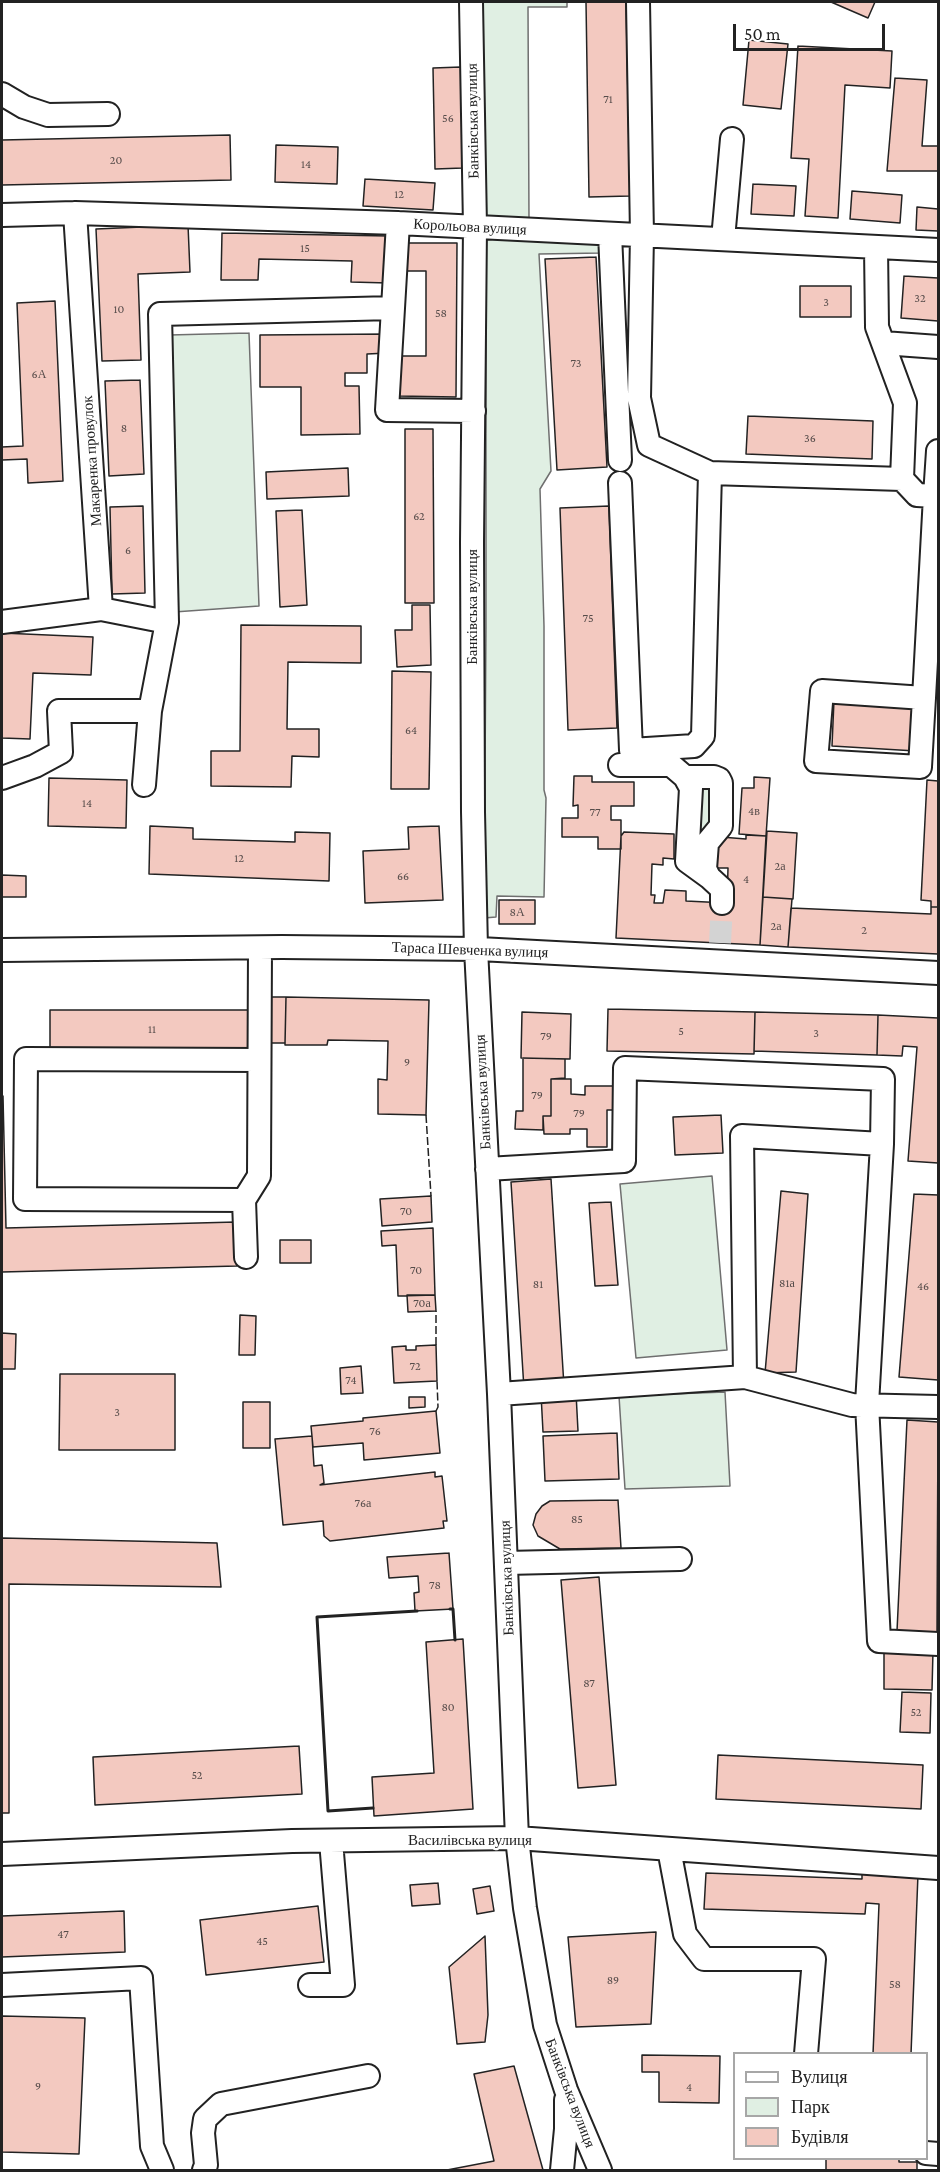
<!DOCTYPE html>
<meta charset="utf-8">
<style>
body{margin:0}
#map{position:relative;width:940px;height:2172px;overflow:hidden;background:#fff;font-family:"Crimson Pro",serif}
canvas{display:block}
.frame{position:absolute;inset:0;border:3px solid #222;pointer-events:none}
.legend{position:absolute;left:733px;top:2052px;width:195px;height:108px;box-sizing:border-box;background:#fff;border:2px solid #a7a7a7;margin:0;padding:8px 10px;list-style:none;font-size:18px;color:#222}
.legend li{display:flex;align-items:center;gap:12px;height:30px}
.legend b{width:30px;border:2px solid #a7a7a7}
.scale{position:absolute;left:733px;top:24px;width:152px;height:27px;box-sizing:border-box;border:3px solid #222;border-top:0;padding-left:8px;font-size:18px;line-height:21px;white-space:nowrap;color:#222;-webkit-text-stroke:4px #fff;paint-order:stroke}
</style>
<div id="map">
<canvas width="940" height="2172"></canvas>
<div class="frame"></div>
<ul class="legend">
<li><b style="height:8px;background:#fff"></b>Вулиця</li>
<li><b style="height:16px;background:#e0efe3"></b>Парк</li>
<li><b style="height:16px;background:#f3c9c0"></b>Будівля</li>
</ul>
<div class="scale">50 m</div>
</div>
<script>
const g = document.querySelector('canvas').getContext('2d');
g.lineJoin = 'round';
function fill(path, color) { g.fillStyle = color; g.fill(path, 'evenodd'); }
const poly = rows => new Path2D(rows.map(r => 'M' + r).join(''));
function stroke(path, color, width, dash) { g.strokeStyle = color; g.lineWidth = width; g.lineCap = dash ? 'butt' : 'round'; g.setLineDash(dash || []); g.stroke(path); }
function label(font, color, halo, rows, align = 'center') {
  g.font = font + ' "Crimson Pro",serif'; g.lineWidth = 4.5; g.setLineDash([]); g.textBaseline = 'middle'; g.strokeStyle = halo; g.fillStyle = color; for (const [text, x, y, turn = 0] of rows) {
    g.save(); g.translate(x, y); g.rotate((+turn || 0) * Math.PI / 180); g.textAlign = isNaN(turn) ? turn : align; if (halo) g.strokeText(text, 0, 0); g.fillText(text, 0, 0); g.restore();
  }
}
const green = poly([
 [478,2,567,2,567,7,528,7,529,221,481,220,478,2],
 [483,237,600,241,601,253,539,254,551,471,540,489,544,626,544,790,546,798,544,897,497,896,496,917,484,918,486,627,486,260,483,237],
 [249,333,259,606,174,612,169,335,249,333],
 [711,783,710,834,698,833,697,785,711,783],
 [712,1176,727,1350,636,1358,620,1184,712,1176],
 [725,1392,730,1486,625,1489,619,1396,725,1392]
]);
fill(green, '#e0efe3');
stroke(green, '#6f6f6f', 1.5);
const building = poly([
 [586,2,626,2,630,196,589,197,586,2],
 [831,2,875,2,868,18,831,2],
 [749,40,788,44,781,109,743,105,749,40],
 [798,46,892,51,890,88,845,85,838,218,805,216,809,159,791,158,798,46],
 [461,67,463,168,435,169,433,68,461,67],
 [895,78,927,80,922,146,938,146,938,171,887,171,895,78],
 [230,135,231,180,2,185,2,140,230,135],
 [276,145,338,147,337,184,275,182,276,145],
 [365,179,435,183,433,210,363,206,365,179],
 [753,184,796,186,794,216,751,214,753,184],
 [852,191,902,195,900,223,850,219,852,191],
 [917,207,938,209,938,231,916,230,917,207],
 [188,225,190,272,138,274,141,360,102,361,96,229,188,225],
 [222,233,389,236,388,283,351,282,352,261,259,259,258,280,221,280,222,233],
 [406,243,457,243,456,397,398,396,398,356,426,356,426,271,406,271,406,243],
 [596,257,607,467,557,470,545,259,596,257],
 [904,276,938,278,938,321,901,318,904,276],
 [800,286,851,286,851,317,800,317,800,286],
 [55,301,63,481,28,483,27,459,2,460,2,447,23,446,17,303,55,301],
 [388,334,388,353,367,354,367,373,345,373,345,386,359,386,360,434,301,435,301,387,260,387,260,335,388,334],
 [140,380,144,474,109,476,105,381,140,380],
 [748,416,873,421,872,459,746,454,748,416],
 [405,429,433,429,434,603,405,603,405,429],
 [348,468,349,496,267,499,266,472,348,468],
 [143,506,145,593,112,594,110,507,143,506],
 [609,506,617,728,568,730,560,508,609,506],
 [302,510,307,605,280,607,276,511,302,510],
 [412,605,430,605,431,665,397,667,395,630,412,630,412,605],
 [241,625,361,626,361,663,288,662,287,729,319,729,319,757,292,756,291,787,211,786,211,751,240,751,241,625],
 [2,633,93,637,91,675,33,673,30,739,2,738,2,633],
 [392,671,431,672,429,789,391,789,392,671],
 [834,700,918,705,916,751,832,746,834,700],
 [574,776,592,776,592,782,634,782,634,806,611,806,611,820,621,820,621,849,598,849,598,837,562,837,562,818,578,818,578,805,573,806,574,776],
 [754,777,770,778,766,836,739,834,742,788,754,788,754,777],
 [49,778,127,780,126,828,48,826,49,778],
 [927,780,938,781,938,907,931,907,931,901,921,900,927,780],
 [150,826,193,828,193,839,295,842,295,832,330,833,329,881,149,874,150,826],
 [439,826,443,900,365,903,363,851,409,849,408,827,439,826],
 [767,831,797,833,793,899,763,897,767,831],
 [624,832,674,834,674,859,663,858,663,865,652,864,651,895,655,895,654,903,663,903,665,890,686,891,686,901,727,903,728,868,717,868,712,863,721,837,746,839,746,835,766,836,760,945,616,938,621,836,624,832],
 [2,875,26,876,26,897,2,897,2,875],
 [763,897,792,899,788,947,760,945,763,897],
 [499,900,535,900,535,924,499,924,499,900],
 [931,907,938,907,938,954,788,947,791,908,931,914,931,907],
 [270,997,286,997,285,1043,269,1043,270,997],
 [286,997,429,1000,426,1115,378,1114,378,1079,387,1080,388,1041,328,1040,327,1045,285,1045,286,997],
 [608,1009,755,1012,754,1054,607,1051,608,1009],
 [50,1010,254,1010,255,1048,50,1048,50,1010],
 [522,1012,571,1014,570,1059,521,1058,522,1012],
 [755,1012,878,1015,877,1055,754,1051,755,1012],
 [878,1015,938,1018,938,1163,908,1161,917,1047,903,1046,902,1056,877,1055,878,1015],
 [523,1058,565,1059,565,1078,551,1079,551,1116,543,1116,543,1130,515,1129,516,1111,523,1111,523,1058],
 [551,1079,571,1079,571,1094,585,1095,585,1086,615,1086,615,1110,607,1110,607,1147,587,1147,587,1129,570,1129,570,1134,544,1134,543,1116,551,1116,551,1079],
 [2,1096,3,1096,6,1228,236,1222,237,1266,2,1272,2,1096],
 [721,1115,723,1153,675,1155,673,1117,721,1115],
 [551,1179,564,1386,524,1389,511,1182,551,1179],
 [781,1191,808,1194,796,1372,765,1373,781,1191],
 [914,1194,938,1195,938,1380,899,1377,914,1194],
 [431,1196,432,1222,382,1226,380,1199,431,1196],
 [611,1202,618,1285,595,1286,589,1203,611,1202],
 [433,1228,435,1295,398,1296,396,1245,382,1246,381,1231,433,1228],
 [280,1240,311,1240,311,1263,280,1263,280,1240],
 [407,1295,435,1295,436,1311,408,1312,407,1295],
 [240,1315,256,1316,255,1355,239,1355,240,1315],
 [2,1333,16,1334,15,1369,2,1369,2,1333],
 [436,1345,437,1381,394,1383,392,1347,406,1346,406,1350,416,1350,416,1346,436,1345],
 [361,1366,363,1393,341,1394,340,1368,361,1366],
 [60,1374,175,1374,175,1450,59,1450,60,1374],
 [576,1393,578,1431,543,1432,541,1394,576,1393],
 [409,1397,425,1397,425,1407,409,1408,409,1397],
 [243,1402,270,1402,270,1448,243,1448,243,1402],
 [436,1411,440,1453,364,1460,363,1443,313,1447,311,1426,363,1421,363,1418,436,1411],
 [907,1420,938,1422,937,1633,897,1631,907,1420],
 [617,1433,619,1479,545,1481,543,1436,617,1433],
 [312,1436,314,1466,322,1465,324,1483,320,1485,435,1472,435,1477,442,1476,447,1521,443,1521,444,1528,330,1541,324,1536,323,1521,283,1525,275,1439,312,1436],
 [618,1500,621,1548,560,1549,538,1536,533,1525,536,1514,542,1506,550,1501,618,1500],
 [2,1538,217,1543,221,1587,9,1584,9,1813,2,1813,2,1538],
 [449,1553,453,1609,415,1611,414,1593,419,1592,418,1576,389,1578,387,1557,449,1553],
 [599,1577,616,1785,578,1788,561,1580,599,1577],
 [463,1639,473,1809,374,1816,372,1777,434,1773,426,1642,463,1639],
 [884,1650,933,1651,932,1690,884,1689,884,1650],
 [902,1692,931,1693,930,1733,900,1732,902,1692],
 [299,1746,302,1794,95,1805,93,1757,299,1746],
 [718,1755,923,1765,921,1809,716,1799,718,1755],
 [862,1872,918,1874,911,2054,873,2054,879,1904,866,1903,865,1914,704,1909,706,1873,862,1879,862,1872],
 [438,1883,440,1904,412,1906,410,1885,438,1883],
 [490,1886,494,1911,477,1914,473,1889,490,1886],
 [318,1906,324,1962,206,1975,200,1920,318,1906],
 [124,1911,125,1952,2,1957,2,1916,124,1911],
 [656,1932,651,2024,576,2027,568,1937,656,1932],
 [485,1936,488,2015,485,2042,457,2044,449,1967,485,1936],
 [2,2016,85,2018,79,2154,2,2152,2,2016],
 [642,2055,720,2056,719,2103,659,2102,659,2072,642,2072,642,2055],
 [514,2066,543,2170,447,2170,494,2161,474,2074,514,2066],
 [826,2158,899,2158,899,2162,917,2162,917,2170,826,2170,826,2158]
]);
fill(building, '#f3c9c0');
stroke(building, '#222', 1.5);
stroke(poly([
 [720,943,722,903]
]), '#d3d3d3', 22, [22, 11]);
const minor = poly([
 [471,2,475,227,472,542,473,812,476,949,499,1394,517,1838,525,1908,545,2025,566,2090,600,2170],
 [638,2,642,235,639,398,649,445,710,473],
 [2,94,24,107,48,115,108,114],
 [2,215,75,213,398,223,938,250],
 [398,223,387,410,474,411],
 [610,234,620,460],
 [723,239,732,139],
 [883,343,938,347],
 [902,479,917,495,935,496,924,698,920,767,816,761,822,691,924,698],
 [620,483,631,750,694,746,703,736,710,473,902,479,905,403,877,327,876,247],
 [935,496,938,451],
 [101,609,167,622],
 [2,622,101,609,75,213],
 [620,765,671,765,685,777,714,777,719,779,721,783,721,826,707,843,705,869,709,877,722,889,722,903],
 [685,777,691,788,687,861,709,877],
 [2,778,35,766,61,752,59,711,150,711],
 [144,785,150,711,167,622,160,314,393,308],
 [2,950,282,947,479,949,938,973],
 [882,1144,867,1404,879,1641,938,1644],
 [487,1169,624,1161,625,1068,883,1079,882,1144,742,1136,745,1377,852,1405,938,1407],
 [244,1200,25,1199,26,1059,259,1060],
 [246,1257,244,1200,259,1176,260,948],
 [499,1394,745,1377],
 [506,1563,680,1559],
 [669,1849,685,1934,704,1959,814,1959,806,2054],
 [2,1854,292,1841,517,1838,938,1868],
 [2,1985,141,1978,152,2146,162,2170],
 [310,1985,343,1985,331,1841],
 [926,2153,938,2154],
 [204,2170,206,2165,203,2133,205,2119,221,2104,368,2076],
 [562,2170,566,2129,566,2100]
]);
stroke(minor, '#222', 26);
stroke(minor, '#fff', 22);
stroke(poly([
 [426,1115,431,1196],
 [436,1345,436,1311],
 [436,1411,438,1407,437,1381]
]), '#222', 1.5, [8, 3]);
stroke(poly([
 [450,1609,453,1609,455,1640],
 [373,1808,328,1811,317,1617,417,1611]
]), '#222', 3);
label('12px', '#564c4a', null, [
 ["71",608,99],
 ["56",448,118],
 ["20",116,160],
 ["14",306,164],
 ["12",399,194],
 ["15",305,248],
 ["32",920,298],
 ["3",826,302],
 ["10",119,309],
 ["58",441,313],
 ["73",576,363],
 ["6А",39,374],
 ["8",124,428],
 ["36",810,438],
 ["62",419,516],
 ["6",128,550],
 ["75",588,618],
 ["64",411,730],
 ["14",87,803],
 ["4в",754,811],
 ["77",595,812],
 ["12",239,858],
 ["2а",780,866],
 ["66",403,876],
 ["4",746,879],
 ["8А",517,912],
 ["2а",776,926],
 ["2",864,930],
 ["11",152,1029],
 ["5",681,1031],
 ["3",816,1033],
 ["79",546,1036],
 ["9",407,1062],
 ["79",537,1095],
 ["79",579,1113],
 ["70",406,1211],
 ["70",416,1270],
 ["81а",787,1283],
 ["81",538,1284],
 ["46",923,1286],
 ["70а",422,1303],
 ["72",415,1366],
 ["74",351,1380],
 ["3",117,1412],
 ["76",375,1431],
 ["76а",363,1503],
 ["85",577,1519],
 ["78",435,1585],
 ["87",589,1683],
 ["80",448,1707],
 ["52",916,1712],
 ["52",197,1775],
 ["47",63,1934],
 ["45",262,1941],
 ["89",613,1980],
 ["58",895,1984],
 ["9",38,2086],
 ["4",689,2087]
]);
label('15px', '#222', '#fff', [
 ["Банківська вулиця",473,121,-91],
 ["Корольова вулиця",470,227,3],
 ["Макаренка провулок",92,461,-94],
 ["Банківська вулиця",472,607,-90],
 ["Тараса Шевченка вулиця",470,950,2],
 ["Банківська вулиця",483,1092,-93],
 ["Банківська вулиця",507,1578,-92],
 ["Василівська вулиця",470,1840],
 ["Банківська вулиця",570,2093,69]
]);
</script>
